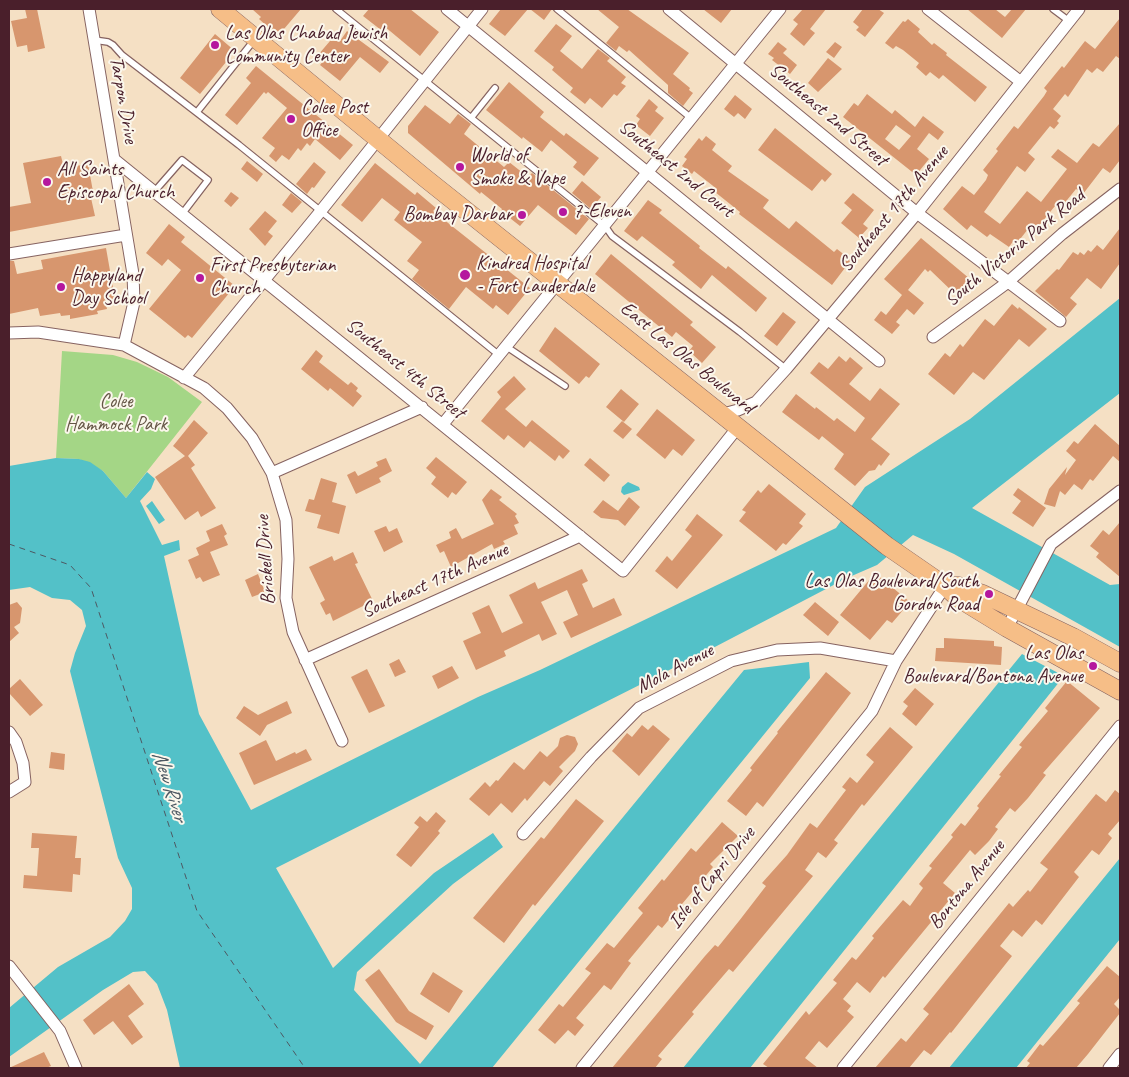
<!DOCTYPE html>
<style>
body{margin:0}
#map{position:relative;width:1129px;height:1077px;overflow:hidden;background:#f5e0c4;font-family:Caveat,sans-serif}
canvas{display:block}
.frame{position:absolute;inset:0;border:10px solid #4a1f2b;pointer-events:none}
</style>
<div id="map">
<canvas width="1129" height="1077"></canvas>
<div class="frame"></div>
</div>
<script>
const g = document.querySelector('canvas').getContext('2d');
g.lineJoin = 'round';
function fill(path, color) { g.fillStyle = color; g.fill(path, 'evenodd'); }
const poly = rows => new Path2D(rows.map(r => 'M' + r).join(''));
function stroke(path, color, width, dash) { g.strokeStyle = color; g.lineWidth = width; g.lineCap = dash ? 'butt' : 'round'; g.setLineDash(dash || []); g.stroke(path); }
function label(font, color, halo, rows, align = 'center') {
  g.font = font + ' Caveat,sans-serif'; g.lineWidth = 4; g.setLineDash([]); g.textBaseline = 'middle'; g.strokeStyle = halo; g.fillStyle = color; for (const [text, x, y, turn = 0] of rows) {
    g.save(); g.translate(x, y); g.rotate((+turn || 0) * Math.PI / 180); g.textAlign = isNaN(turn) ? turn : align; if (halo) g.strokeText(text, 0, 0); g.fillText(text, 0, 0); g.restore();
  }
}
fill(poly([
 [62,351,113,355,137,362,168,377,202,402,126,498,103,471,79,459,56,458]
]), '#a4d686');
fill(poly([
 [1120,298,1120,393,972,508,1110,585,1120,584,1120,647,954,554,913,535,877,565,847,578,711,649,276,868,333,968,434,873,493,833,503,847,453,884,357,972,354,990,420,1064,744,670,809,662,810,678,492,1068,180,1068,167,1010,157,984,145,971,133,972,103,990,9,1057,9,1008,58,967,110,937,125,921,132,909,132,888,118,858,70,671,75,653,86,626,82,610,70,600,52,598,30,587,9,590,9,466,56,458,79,459,90,462,103,471,126,498,147,472,155,479,151,489,140,501,162,545,179,540,180,550,164,556,199,714,251,810,478,697,540,670,836,528,865,487,970,419],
 [628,482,639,487,640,490,624,495,621,492,622,487],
 [152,501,165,520,159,524,146,506],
 [1022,654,1064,676,750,1068,683,1068],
 [1120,858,1120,939,1016,1068,949,1068]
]), '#53c1c8');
stroke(poly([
 [9,544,70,565,91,588,197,911,305,1068]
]), '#4d5862', 1, [6, 5]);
fill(poly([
 [25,9,37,9,45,48,28,52,27,45,17,47,11,21,27,18],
 [252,9,301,9,278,36,259,19,261,17],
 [369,9,410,9,439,32,420,56,384,26,381,30,363,16],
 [501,9,528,9,505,36,489,24],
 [530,9,552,9,544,20],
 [597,9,627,9,689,53,673,74,690,88,689,90,693,93,683,106,668,93,668,85,629,50,627,52,619,46,616,51,606,43,619,27],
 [703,9,732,9,721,23],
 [803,9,826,9,810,29,815,33,804,46,790,34,798,24,793,20],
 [863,9,878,9,884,13,865,37,856,30,859,27,853,22],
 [967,9,995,9,1005,17,1012,9,1026,9,1002,38],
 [1120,18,1120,59,1116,56,1103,72,1097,68,1092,73,1087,69,1068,97,1065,94,1053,109,1061,116,1057,121,1059,123,1054,129,1050,126,1028,153,1035,159,1025,172,1017,166,984,212,1000,224,1027,191,1041,202,1067,169,1051,157,1058,149,1077,163,1093,143,1099,147,1120,123,1120,160,1110,173,1103,168,1083,194,1076,189,1059,210,1055,206,1037,228,1032,224,1017,243,1014,240,1009,247,990,234,987,237,971,225,967,230,943,209,962,186,974,195,986,180,988,175,983,170,998,151,996,149,1014,126,1018,129,1044,96,1047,91,1044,88,1062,66,1064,68,1085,41,1095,49],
 [908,19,920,29,918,32,932,45,934,43,947,53,946,55,987,87,975,102,943,75,939,79,930,72,926,76,916,67,919,63,903,50,896,46,893,49,885,43,903,21,905,22],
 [556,24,572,36,560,51,582,69,598,49,610,58,607,61,626,77,621,83,626,86,617,96,614,94,602,108,590,98,585,104,570,92,573,88,552,70,554,67,534,51],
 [347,31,389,62,380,73,360,57,340,81,320,65,324,60,318,55,330,41,340,41],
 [215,34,235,51,200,94,180,78],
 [778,42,787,49,783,53,797,65,790,74,772,60,774,58,768,54],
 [835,42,842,47,834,58,826,52],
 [828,58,842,69,818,92,808,83],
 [256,66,353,145,340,160,315,139,310,146,307,143,301,151,298,148,289,160,282,155,276,162,269,156,275,148,262,138,287,108,268,92,266,94,264,92,237,125,225,115,251,83,246,78],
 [509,82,544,112,540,117,564,136,566,133,599,158,584,176,573,167,577,162,551,140,542,152,523,137,522,139,486,110],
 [867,94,892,114,895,110,915,127,923,116,944,132,938,140,929,133,917,149,929,159,916,175,843,117,854,103,858,106],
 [896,125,911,136,899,150,885,139],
 [735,95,752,109,745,119,738,113,734,117,724,109],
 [649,99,658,107,655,111,664,118,650,136,636,125,640,119,636,116],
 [425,105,450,124,458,114,471,124,464,134,504,167,509,162,528,177,532,173,589,219,576,235,538,205,520,226,501,211,502,209,481,192,480,194,408,133,408,126],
 [775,128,832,174,825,182,822,179,812,191,758,150],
 [706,136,716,144,712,150,732,166,728,171,769,200,763,208,789,229,796,221,834,252,837,249,851,260,832,285,739,214,740,212,715,192,717,189,694,171,692,174,682,166,687,159,684,157,699,138,702,141],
 [61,156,64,168,88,164,94,197,91,198,95,216,9,232,9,207,31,203,23,163],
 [247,161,263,174,257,182,241,169],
 [314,162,326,172,314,188,312,187,307,194,296,184],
 [375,163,415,195,417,192,436,208,433,211,530,288,508,315,496,305,493,309,466,287,449,309,412,279,419,270,407,261,422,242,394,220,400,212,382,198,362,222,341,205],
 [582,181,601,197,591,209,572,193],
 [231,192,239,198,231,207,224,201],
 [291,193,302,202,292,213,282,205],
 [853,193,874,210,863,224,868,228,859,238,841,223,852,210,844,203],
 [648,200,662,210,659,213,700,246,699,248,726,269,728,266,767,298,756,312,712,275,701,289,672,265,675,262,642,236,637,241,624,231],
 [265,211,277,221,268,232,273,236,265,246,249,229],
 [169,224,185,237,181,242,235,286,192,338,188,335,185,338,149,309,181,270,168,259,162,266,146,253],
 [1120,228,1120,263,1101,289,1087,278,1070,298,1077,304,1066,317,1035,291,1057,269,1059,270,1073,252,1078,255,1080,252,1084,255,1088,250,1091,252,1097,245,1103,250],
 [921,238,970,279,955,294,930,270,928,272,925,269,908,290,924,303,914,315,907,309,896,322,900,325,892,334,874,320,881,311,886,315,902,295,884,279],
 [106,248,115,299,105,301,107,309,97,311,98,314,70,319,70,315,61,316,60,313,40,316,38,308,9,314,9,261,14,261,17,274,43,269,41,260],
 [611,254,693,322,690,325,716,347,702,363,689,351,693,346,676,332,672,337,595,274],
 [1012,304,1018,309,1019,307,1047,329,1029,347,1019,339,984,380,973,372,954,395,928,374,945,353,950,357,960,344,963,347,985,319,994,326],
 [783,312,796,322,777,346,764,336],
 [555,327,600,364,589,378,586,376,579,384,539,351],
 [316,350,323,356,319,362,348,385,351,382,358,388,356,391,362,396,353,407,330,388,328,391,301,369],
 [839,356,846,362,850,357,863,368,849,384,870,401,880,388,900,404,871,439,890,454,881,466,879,464,875,470,869,471,855,486,834,469,844,454,822,436,819,440,782,412,796,394,815,409,816,407,834,421,837,418,855,432,865,418,810,373,819,362,828,369],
 [514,376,526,389,505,409,526,427,532,420,570,451,563,459,559,455,555,461,530,441,524,448,508,435,504,440,481,421,501,397,497,392],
 [621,389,639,404,624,422,606,407],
 [657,409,695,440,682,456,673,449,665,459,636,435],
 [194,420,208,433,188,456,195,465,191,468,216,508,201,517,198,511,185,520,155,477,185,456,173,446],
 [622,421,632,429,623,439,613,431],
 [1095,424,1120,446,1120,462,1113,456,1093,481,1090,479,1082,490,1074,484,1065,495,1060,491,1055,507,1044,504,1049,489,1067,467,1065,475,1076,460,1066,451,1074,441,1078,444],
 [436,457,467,482,456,495,452,492,448,498,431,484,436,477,426,468],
 [386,458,392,471,379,478,381,482,356,494,347,475,355,471,358,476,378,466,376,462],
 [590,458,610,475,604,482,584,465],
 [321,478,337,483,332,502,346,506,339,534,317,528,321,515,305,511,309,499,314,500],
 [769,484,806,514,799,523,803,526,786,545,783,543,776,551,739,521,746,512,742,510,758,490,761,493],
 [1018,488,1046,508,1033,527,1012,513,1021,501,1013,495],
 [491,489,502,497,499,500,517,514,515,516,519,523,514,525,518,534,503,541,505,544,494,549,492,544,451,567,444,551,440,553,436,545,451,538,449,532,456,528,462,539,494,524,482,500],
 [629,497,640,507,625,526,618,520,601,518,593,512,603,500,618,511],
 [697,514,723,535,677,589,655,571,667,556,672,561,692,536,685,530],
 [1120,522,1120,577,1096,557,1099,553,1090,546,1103,530,1109,535],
 [222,524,227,534,224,536,228,545,210,552,220,575,203,582,200,577,196,579,188,560,199,555,196,548,210,541,206,531],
 [386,526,389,532,397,528,403,542,384,552,374,531],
 [353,552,358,563,355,564,373,601,333,621,330,613,326,615,320,603,325,600,309,567,332,556,334,561],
 [582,569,588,581,582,584,593,608,614,598,622,615,571,638,563,622,578,615,567,590,541,602,557,634,542,641,539,634,504,651,506,656,476,670,463,641,481,633,472,613,489,605,502,633,523,623,509,595,535,582,538,589],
 [875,573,910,602,892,623,887,620,870,640,840,615],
 [258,574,265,592,252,597,245,580],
 [17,602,22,608,20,623,14,627,19,633,9,642,9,605],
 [815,602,839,622,828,636,803,615],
 [944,638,994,641,994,646,1002,647,1001,665,935,661,936,648,944,648],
 [399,659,406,672,395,677,389,664],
 [452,666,459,678,438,689,432,676],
 [367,669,385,706,369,713,351,677],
 [826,672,851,693,763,807,757,802,746,816,727,801,752,770,750,768,778,733,777,732],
 [20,679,43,705,30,716,9,693,9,689],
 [1067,681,1100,708,1043,773,1046,775,1028,798,1015,812,1010,808,995,827,998,829,989,841,975,855,970,850,943,883,955,893,885,978,883,976,870,993,857,982,843,999,851,1006,847,1011,854,1017,827,1048,819,1041,805,1058,818,1068,769,1068,763,1064,806,1011,809,1015,837,983,833,980,852,957,856,960,874,938,872,936,903,900,910,906,923,888,919,884,932,868,929,866,953,837,951,835,961,823,965,826,979,808,977,806,1001,776,999,775,1022,747,1019,745,1048,711,1045,708],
 [915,688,934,704,916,726,902,714,908,706,903,702],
 [287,701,292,713,267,725,260,736,236,718,244,706,258,715],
 [642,725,648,730,653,725,670,739,639,776,612,751,627,733,632,737],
 [890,727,913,747,864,806,862,804,834,840,838,843,826,858,818,852,805,870,813,876,733,972,729,969,692,1012,694,1014,658,1056,662,1059,655,1068,612,1068,705,956,715,945,718,947,739,921,766,886,762,883,787,855,810,823,817,828,846,790,842,787,850,777,857,783,874,762,866,755],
 [567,735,575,737,578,744,575,751,559,767,563,771,550,786,544,781,527,801,525,798,512,813,501,803,489,816,469,799,485,782,490,787,496,780,498,781,514,762,524,770,540,751,547,757,558,746,560,738],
 [266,740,276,761,295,752,296,754,306,749,312,760,254,785,239,753],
 [51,752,65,754,64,770,49,768],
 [1115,790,1120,794,1120,820,1108,834,1112,838,1099,855,1092,850,1074,872,1079,877,1042,925,1036,920,1022,937,1013,930,1000,946,1012,956,951,1033,950,1032,931,1055,924,1050,909,1068,875,1068,901,1038,906,1042,929,1014,923,1009,1009,903,1013,907,1028,890,1030,892,1048,869,1040,863,1096,794,1106,802],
 [576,799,604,821,535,906,533,904,504,943,473,918,541,837,544,839],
 [436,812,446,821,438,831,440,833,411,867,396,855,419,827,414,823,420,816,427,822],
 [722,822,738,836,710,864,713,867,662,928,658,925,628,961,631,963,611,990,604,985,576,1018,584,1025,575,1036,568,1030,555,1044,538,1030,559,1004,563,1007,591,973,585,969,607,943,614,948,643,913,638,908,662,879,664,881,691,848,696,852],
 [32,833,77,836,75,858,81,858,80,875,73,874,72,892,23,888,24,875,37,876,39,848,31,848],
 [1107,966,1120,977,1120,997,1114,1004,1120,1010,1120,1013,1088,1054,1076,1068,1026,1068,1030,1063,1027,1061,1040,1044,1043,1046,1058,1029,1080,1003,1077,1001],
 [379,969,409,1011,434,1026,426,1040,396,1022,365,980],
 [433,972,463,991,449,1013,420,994],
 [129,984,144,1004,128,1016,143,1037,132,1045,113,1021,94,1035,83,1020],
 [44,1052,51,1066,46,1068,9,1068]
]), '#d7966e');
const lane = poly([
 [336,9,605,226,612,236,740,332,786,369],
 [557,9,691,118],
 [1053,9,1069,21],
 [94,40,108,42,113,45,122,55,239,145,499,355],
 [197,112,255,39],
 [471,118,495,88],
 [154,192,182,160,208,180,182,214],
 [507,347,565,386]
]);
const street = poly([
 [89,9,133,274,134,302,124,345],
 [447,9,879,361],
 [669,9,917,213,1060,321],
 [928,9,1021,82],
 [115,160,623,571,738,427],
 [9,254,126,235],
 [9,333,38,332,124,345,204,388,227,408,252,438,272,473,286,520,288,559,286,598,293,632,342,741],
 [933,337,1008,282,1062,234,1120,189],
 [184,378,320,212,482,9],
 [723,414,738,410,756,402,786,369,917,213,1079,9],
 [443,424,780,9],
 [272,473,422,407],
 [1007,628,1051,544,1120,491],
 [305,660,580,536],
 [9,732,16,742,23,763,25,782,9,792],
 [523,834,591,757,639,708,731,661,777,650,820,648,896,661],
 [9,966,60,1031,76,1068],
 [582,1068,872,711,896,661,945,586],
 [843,1068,1120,726],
 [1109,1068,1120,1054]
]);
const primary = poly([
 [220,9,425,178,887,546,945,586,958,598,1007,628,1120,691],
 [945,586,959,586,983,594,1073,637,1120,663]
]);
stroke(lane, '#866361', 8);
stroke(street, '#866361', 13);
stroke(primary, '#866361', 19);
stroke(lane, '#fff', 5.5);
stroke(street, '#fff', 11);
stroke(primary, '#f6be87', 18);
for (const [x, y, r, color] of [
 [215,45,5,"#b5179e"],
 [291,119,5,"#b5179e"],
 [460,167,5,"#b5179e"],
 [47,182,5,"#b5179e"],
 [563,212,5,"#b5179e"],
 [522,215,5,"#b5179e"],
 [465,275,6,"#b5179e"],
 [200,278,5,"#b5179e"],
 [61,287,5,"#b5179e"],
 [989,594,5,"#b5179e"],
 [1093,666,5,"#b5179e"]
]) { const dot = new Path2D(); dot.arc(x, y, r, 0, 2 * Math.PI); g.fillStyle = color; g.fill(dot); stroke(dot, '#fbf7ec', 2); }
label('20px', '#4a1f2b', '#fbf7ec', [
 ["Las Olas Chabad Jewish",225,34],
 ["Community Center",225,57],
 ["Colee Post",301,108],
 ["Office",301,131],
 ["World of",470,156],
 ["Smoke & Vape",470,179],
 ["All Saints",57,170],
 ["Episcopal Church",57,193],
 ["7-Eleven",573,212],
 ["Bombay Darbar",512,215,"right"],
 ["Kindred Hospital",476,264],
 ["- Fort Lauderdale",476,287],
 ["First Presbyterian",210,266],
 ["Church",210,289],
 ["Happyland",71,276],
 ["Day School",71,299],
 ["Las Olas Boulevard/South",979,582,"right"],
 ["Gordon Road",979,605,"right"],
 ["Las Olas",1083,654,"right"],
 ["Boulevard/Bontona Avenue",1083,677,"right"]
], 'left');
label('20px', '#4a1f2b', '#fbf7ec', [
 ["Tarpon Drive",123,100,80],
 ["Southeast 2nd Street",828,115,40],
 ["Southeast 2nd Court",676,169,39],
 ["Southeast 17th Avenue",894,209,-50],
 ["South Victoria Park Road",1015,248,-39],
 ["East Las Olas Boulevard",687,358,39],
 ["Southeast 4th Street",405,369,39],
 ["Brickell Drive",266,560,-94],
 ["Southeast 17th Avenue",435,581,-24],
 ["Mola Avenue",675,669,-28],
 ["Isle of Capri Drive",712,878,-51],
 ["Bontona Avenue",967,885,-51]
]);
label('20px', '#655646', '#fbf7ec', [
 ["Colee",116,402],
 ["Hammock Park",116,425]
]);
label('italic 21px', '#4d5862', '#fbf7ec', [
 ["New River",169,786,72]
]);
</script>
